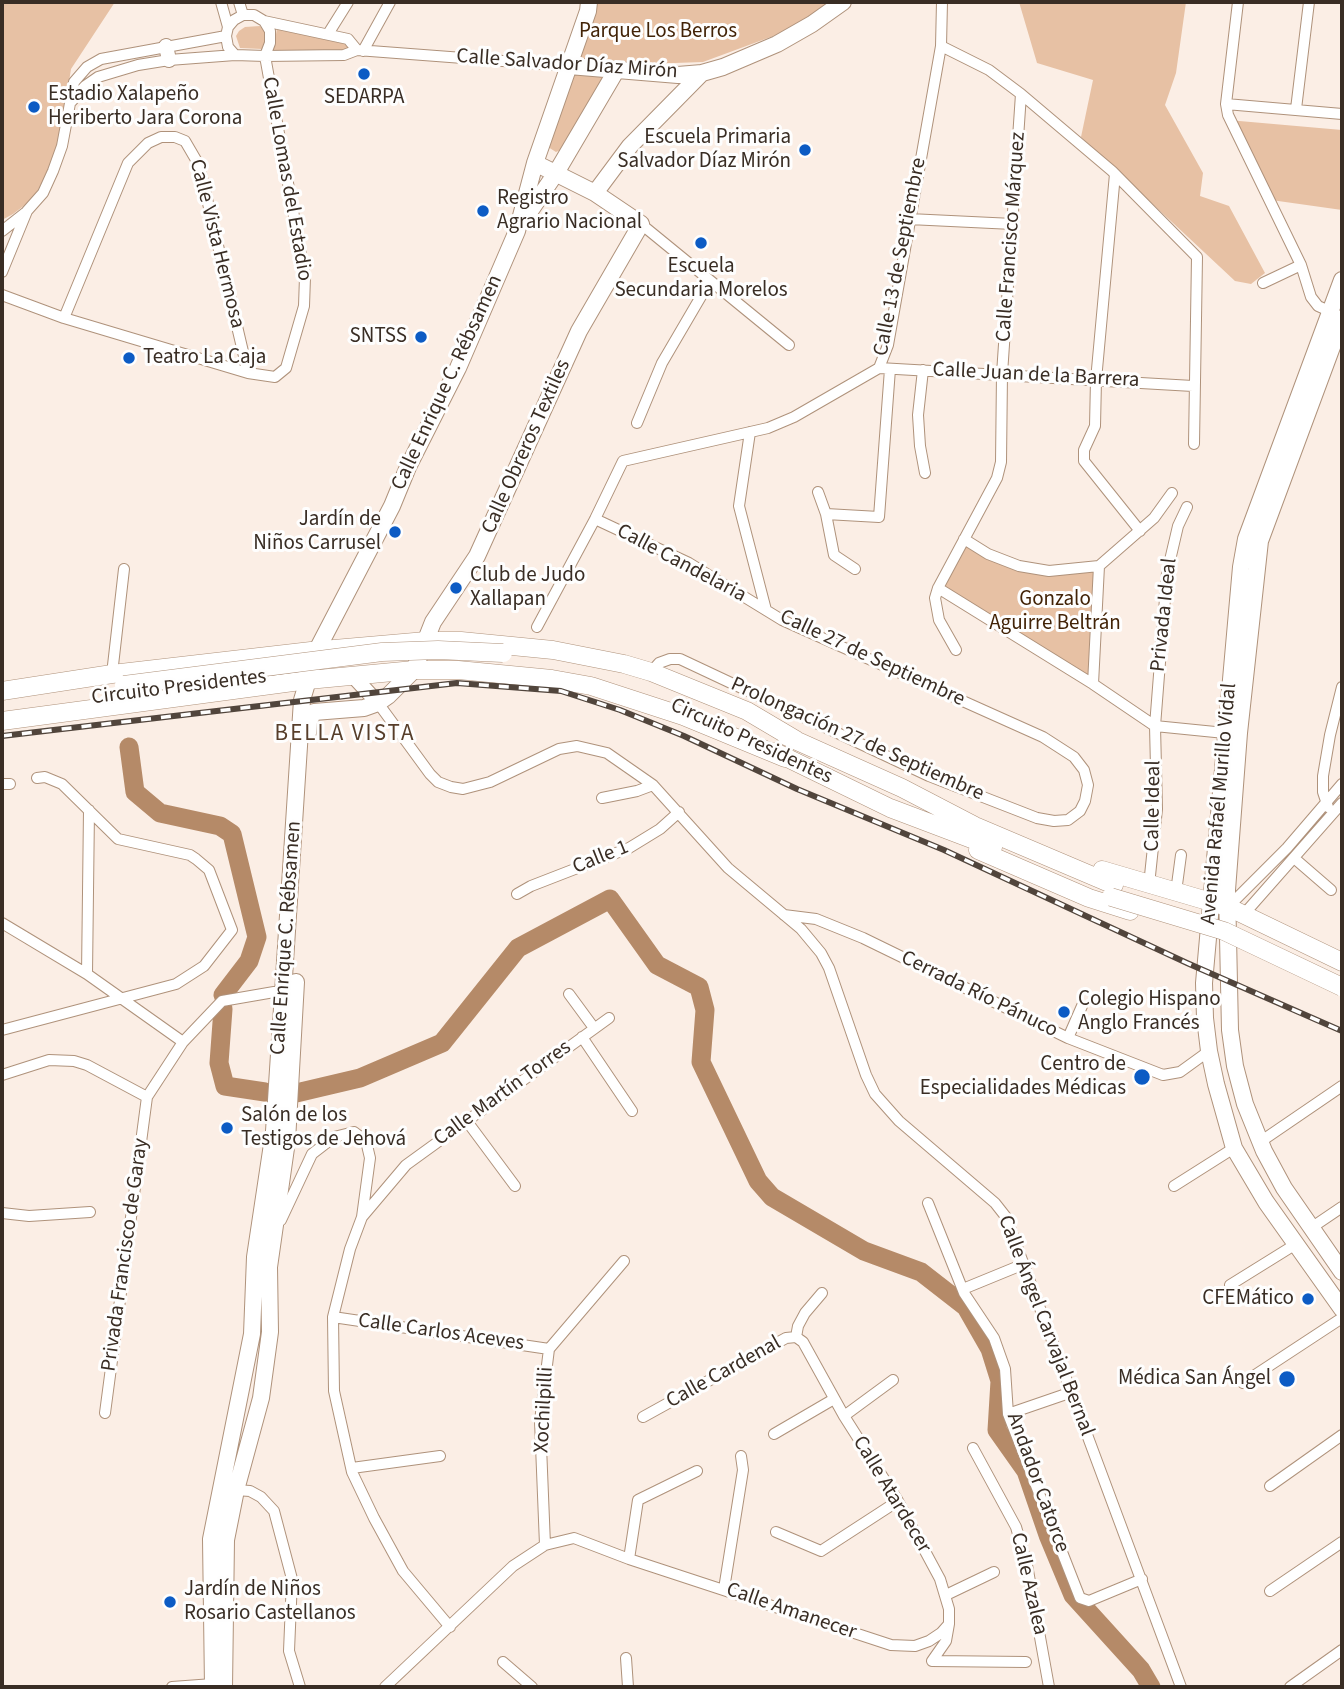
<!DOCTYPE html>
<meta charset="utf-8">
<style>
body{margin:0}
#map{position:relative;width:1344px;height:1689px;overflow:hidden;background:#fbeee5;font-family:"Source Sans 3",sans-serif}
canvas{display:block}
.frame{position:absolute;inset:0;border:4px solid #392d24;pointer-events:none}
</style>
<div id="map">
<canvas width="1344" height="1689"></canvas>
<div class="frame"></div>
</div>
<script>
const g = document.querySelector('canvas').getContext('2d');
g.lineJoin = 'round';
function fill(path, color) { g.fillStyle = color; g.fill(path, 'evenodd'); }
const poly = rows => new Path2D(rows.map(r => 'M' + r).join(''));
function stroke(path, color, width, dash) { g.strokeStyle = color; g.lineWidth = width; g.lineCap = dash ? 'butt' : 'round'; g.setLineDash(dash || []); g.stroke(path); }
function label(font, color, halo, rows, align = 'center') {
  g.font = font + ' "Source Sans 3",sans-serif'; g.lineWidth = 6; g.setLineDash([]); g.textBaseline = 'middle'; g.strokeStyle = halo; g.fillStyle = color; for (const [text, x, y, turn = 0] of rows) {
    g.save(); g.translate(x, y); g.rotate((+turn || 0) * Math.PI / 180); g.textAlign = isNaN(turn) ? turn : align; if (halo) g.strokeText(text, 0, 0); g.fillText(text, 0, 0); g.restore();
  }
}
fill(poly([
 [2,2,115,2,71,69,59,145,43,183,30,201,13,214,2,220],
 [592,2,841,2,822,18,703,62,617,65,580,59],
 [1019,2,1186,2,1176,73,1165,105,1203,173,1200,196,1229,206,1265,273,1251,284,1235,281,1081,137,1093,80,1037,63],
 [260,26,267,34,266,43,262,49,240,48,236,36,239,31,245,27],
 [277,28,350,45,351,50,273,53],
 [573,72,607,74,563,149,556,152,548,147],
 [1228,120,1342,130,1342,210,1264,199],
 [964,539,1019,566,1099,566,1093,684,938,588]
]), '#e7c1a4');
stroke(poly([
 [129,747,135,792,160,813,220,826,232,834,257,937,249,961,223,995],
 [223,1009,219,1063,225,1086,265,1092],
 [292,1094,360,1078,442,1043,518,948,610,899,657,965,699,987,705,1010,701,1062,758,1181,772,1197,864,1251,921,1272,966,1307,990,1349,1000,1381,997,1430,1026,1471,1048,1535,1073,1595,1141,1670,1151,1687]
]), '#b58a68', 19);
const minor = poly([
 [221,2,228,27],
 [239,2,243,15],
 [1238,2,1226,104,1228,115,1301,265,1311,297,1318,306,1336,314],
 [264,21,348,39,357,50],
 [328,34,348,2],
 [941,46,989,70,1021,94,1112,171,1197,257,1194,444],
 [363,51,390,2],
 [72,101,85,86,98,77,138,65,169,60,235,55,265,56,270,43,270,31,264,21,254,15,243,15,234,20,228,27,226,36,228,47,235,55],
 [1226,104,1342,114],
 [1296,109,1309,2],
 [1115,174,1096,380,1095,426,1084,450,1084,461,1140,531],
 [909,219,1013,224],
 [641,224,789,345],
 [2,231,25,213],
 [2,272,27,211,43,193,53,171,62,146,74,82,87,67,101,59,226,36],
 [1263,283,1301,265],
 [2,295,64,318,248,373,275,377,286,368,304,306,305,277,265,56,344,55,357,50,569,66],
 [64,318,128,163,148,143,161,137,175,137,185,141,199,165,248,373],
 [879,368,1193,386],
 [923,370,918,415,920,446,925,473],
 [637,423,662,363,710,281],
 [750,432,739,506,766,610],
 [818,492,826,514,834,555,855,569],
 [826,514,879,517,890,369],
 [595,519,689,563,782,620,1043,737,1074,757,1084,770,1088,785,1085,801,1080,811,1068,820,1054,821,1037,818,929,776,680,659,670,659,659,663,651,672],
 [964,539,988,554,1019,566,1049,571,1099,566],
 [1099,566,1154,518,1172,493],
 [938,588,1093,684,1155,726,1225,733],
 [537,627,595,519,623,461,768,428,794,417,879,368,888,345,941,46,942,2],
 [956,650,939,620,935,598,938,588,997,478,1001,462,1002,374,1021,94],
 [112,674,124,569],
 [1093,684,1099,566],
 [378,703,430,774,438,782,451,787,463,789,490,782,559,749,577,746,607,753,653,785,728,868,801,929,821,953,829,968,866,1075,875,1094,899,1121,995,1203,1006,1217,1181,1687],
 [2,784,10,784],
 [602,798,637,791,653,785],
 [1328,807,1323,792,1323,776,1330,735,1342,687],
 [1294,858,1331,890],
 [1149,885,1157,809,1155,726,1167,573,1178,526,1187,507],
 [1176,892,1181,855],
 [517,894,531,886,629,848,660,829,679,812],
 [1228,907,1287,848,1342,784],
 [1245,913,1342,803],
 [784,915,816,919,863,938,1068,1038,1163,1075,1180,1072,1209,1051],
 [2,923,87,974,183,1042],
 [87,974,89,810],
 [569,994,594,1028],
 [2,1030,176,984,204,966,232,930,209,870,196,859,190,855,118,839,62,784,45,777,37,778],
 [582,1037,632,1111],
 [1068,1038,1082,1006],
 [2,1075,49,1060,74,1061,87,1065,147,1097],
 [466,1120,515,1186],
 [1260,1142,1342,1086],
 [1174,1186,1234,1148],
 [928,1203,964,1293,994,1338,1005,1369,1008,1414,1080,1598,1089,1601,1142,1579],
 [2,1213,29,1216,90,1212],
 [277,1220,281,1220,312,1154,334,1137,354,1132,366,1141,370,1158,362,1217],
 [1311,1228,1342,1207],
 [1230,1285,1296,1244],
 [963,1289,1024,1264],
 [333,1317,549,1349],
 [796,1337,803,1342,844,1416,898,1501,940,1579,949,1609,949,1624,946,1641,932,1661],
 [1243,1383,1342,1318],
 [105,1413,147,1097,183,1042,222,1001,274,992,289,994],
 [1008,1414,1072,1392],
 [844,1416,893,1380],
 [643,1417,786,1338,796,1337,798,1326,805,1313,822,1293],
 [774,1434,834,1399],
 [973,1448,1016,1527,1027,1565,1049,1687],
 [352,1468,440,1456],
 [1270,1486,1342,1435],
 [236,1490,250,1491,261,1497,274,1511,292,1579,289,1651,300,1687],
 [776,1532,821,1551,898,1501],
 [545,1545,540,1421,549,1349,624,1261],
 [629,1559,638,1500,697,1471],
 [724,1589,743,1470,741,1456],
 [1270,1591,1342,1542],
 [946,1595,994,1572],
 [450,1627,403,1571,374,1518,352,1472,334,1391,333,1317,350,1249,362,1217,406,1165,609,1018],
 [626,1658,628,1687],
 [932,1661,1026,1662],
 [503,1662,532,1687],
 [172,1687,213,1684],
 [385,1687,513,1566,545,1545,574,1538,629,1559,891,1645,915,1646,929,1641,941,1633,949,1624],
 [1290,1687,1342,1650]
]);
const tertiary = poly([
 [166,46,169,60],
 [353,676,378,703]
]);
const secondary = poly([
 [569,66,678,75,702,73,723,67,777,44,812,24,843,2],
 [595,193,630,146,702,73],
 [526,217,556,173,616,71],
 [1342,280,1246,539,1241,567,1204,983,1205,1018,1209,1051,1216,1084,1234,1148,1266,1202,1342,1309],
 [1342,320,1260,541,1239,733,1227,890,1230,1030,1235,1066,1245,1104,1264,1151,1284,1188,1342,1272],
 [308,733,309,721,314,712,364,708,378,703,388,696,414,670,433,622,477,556,579,331,641,224,595,193,535,163],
 [213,1687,211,1539,252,1334,255,1257,274,1131,302,700,317,650,392,506,408,467,458,368,517,231,535,163,588,11,589,2],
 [224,1687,226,1540,236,1490,261,1398,270,1332,269,1267,287,1141,296,982]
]);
const primary = poly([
 [2,691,112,674,311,651,426,641,461,641,553,650,624,664,651,672,747,711,796,740],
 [2,721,308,680,414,670,458,670,552,679,591,686,683,716,785,758],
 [786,736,902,788,975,826,1114,885],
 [775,752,890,808,993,847],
 [978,850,1089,898,1130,911],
 [1102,870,1228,907,1342,962]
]);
stroke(minor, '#af927b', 12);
stroke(tertiary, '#af927b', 16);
stroke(secondary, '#af927b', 18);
stroke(primary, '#af927b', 19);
stroke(minor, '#fff', 10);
stroke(tertiary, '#fff', 14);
stroke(secondary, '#fff', 16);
stroke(primary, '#fff', 18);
const rail = poly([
 [2,736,457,683,561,691,620,710,684,736,797,789,944,850,1187,963,1342,1031]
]);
stroke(rail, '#51453c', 6);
stroke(rail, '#fefefe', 3.5, [10]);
const primaryBridge = poly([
 [124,685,382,652,438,650,503,653],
 [1111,897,1224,931,1342,987]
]);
stroke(primaryBridge, '#af927b', 19, []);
stroke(primaryBridge, '#fff', 18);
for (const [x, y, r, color] of [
 [364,74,7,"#0c5bc4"],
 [34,107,7,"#0c5bc4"],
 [805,150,7,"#0c5bc4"],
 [483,211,7,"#0c5bc4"],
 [701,243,7,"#0c5bc4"],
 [421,337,7,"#0c5bc4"],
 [129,358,7,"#0c5bc4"],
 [395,532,7,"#0c5bc4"],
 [456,588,7,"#0c5bc4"],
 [1064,1012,7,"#0c5bc4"],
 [1142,1077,9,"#0c5bc4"],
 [227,1128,7,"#0c5bc4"],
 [1308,1299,7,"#0c5bc4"],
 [1287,1379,9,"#0c5bc4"],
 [170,1602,7,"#0c5bc4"]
]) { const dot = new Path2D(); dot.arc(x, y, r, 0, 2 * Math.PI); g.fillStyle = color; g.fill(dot); stroke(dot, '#fefefe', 2.5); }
label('21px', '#422307', '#fefefe', [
 ["Parque Los Berros",658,32],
 ["Gonzalo",1055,600],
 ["Aguirre Beltrán",1055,624]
]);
label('21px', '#392d24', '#fefefe', [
 ["Calle Salvador Díaz Mirón",567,65,4],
 ["Calle Lomas del Estadio",286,179,80],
 ["Calle Francisco Márquez",1012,237,-86],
 ["Calle Vista Hermosa",216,244,76],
 ["Calle 13 de Septiembre",901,257,-79],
 ["Calle Juan de la Barrera",1036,376,3],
 ["Calle Enrique C. Rébsamen",448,383,-65],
 ["Calle Obreros Textiles",527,447,-66],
 ["Calle Candelaria",681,564,28],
 ["Privada Ideal",1165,615,-84],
 ["Calle 27 de Septiembre",872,659,25],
 ["Circuito Presidentes",179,688,-7],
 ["Prolongación 27 de Septiembre",857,740,24],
 ["Circuito Presidentes",751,742,25],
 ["Avenida Rafaél Murillo Vidal",1220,804,-85],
 ["Calle Ideal",1154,806,-89],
 ["Calle 1",601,858,-22],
 ["Calle Enrique C. Rébsamen",287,938,-86],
 ["Cerrada Río Pánuco",979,995,26],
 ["Calle Martín Torres",503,1094,-36],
 ["Privada Francisco de Garay",126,1255,-82],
 ["Calle Ángel Carvajal Bernal",1045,1326,69],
 ["Calle Carlos Aceves",441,1333,8],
 ["Calle Cardenal",724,1373,-29],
 ["Xochilpilli",545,1410,-87],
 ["Andador Catorce",1037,1483,70],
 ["Calle Atardecer",891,1495,59],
 ["Calle Azalea",1028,1584,77],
 ["Calle Amanecer",791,1612,19]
]);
label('21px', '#392d24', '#fefefe', [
 ["Estadio Xalapeño",48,95],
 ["Heriberto Jara Corona",48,119],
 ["SEDARPA",364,98,"center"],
 ["Escuela Primaria",791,138,"right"],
 ["Salvador Díaz Mirón",791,162,"right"],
 ["Registro",497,199],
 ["Agrario Nacional",497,223],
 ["Escuela",701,267,"center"],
 ["Secundaria Morelos",701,291,"center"],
 ["SNTSS",407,337,"right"],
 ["Teatro La Caja",143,358],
 ["Jardín de",381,520,"right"],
 ["Niños Carrusel",381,544,"right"],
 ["Club de Judo",470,576],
 ["Xallapan",470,600],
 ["Colegio Hispano",1078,1000],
 ["Anglo Francés",1078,1024],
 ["Centro de",1126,1065,"right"],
 ["Especialidades Médicas",1126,1089,"right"],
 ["Salón de los",241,1116],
 ["Testigos de Jehová",241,1140],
 ["CFEMático",1294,1299,"right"],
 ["Médica San Ángel",1271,1379,"right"],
 ["Jardín de Niños",184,1590],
 ["Rosario Castellanos",184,1614]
], 'left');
g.letterSpacing = '2px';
label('23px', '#573e2a', '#fefefe', [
 ["BELLA VISTA",345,735]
]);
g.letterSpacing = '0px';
</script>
